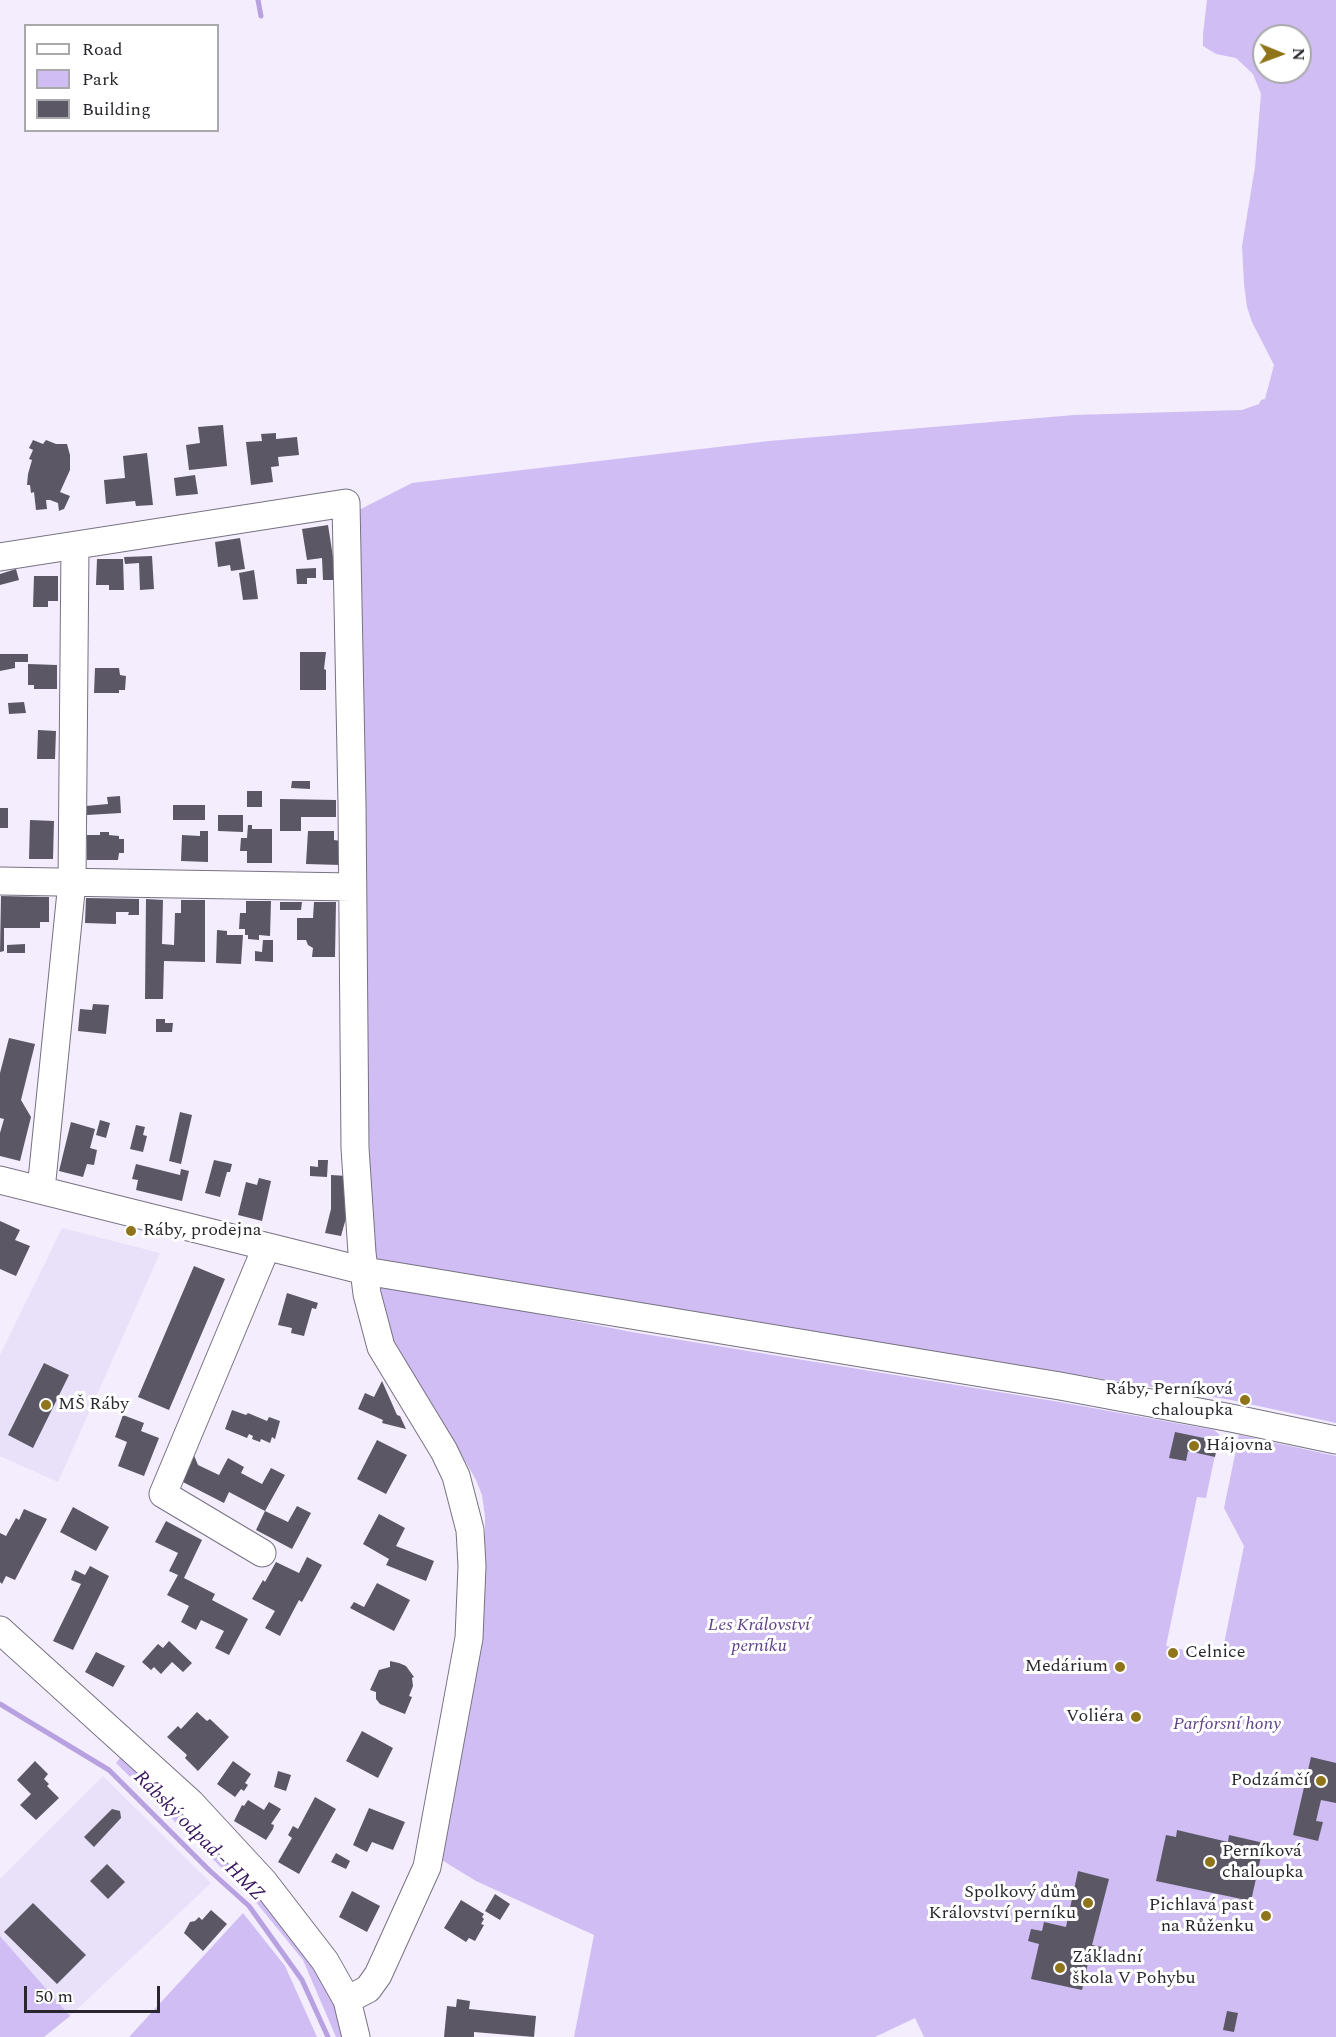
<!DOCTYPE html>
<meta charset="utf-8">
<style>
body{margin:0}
#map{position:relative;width:1336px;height:2037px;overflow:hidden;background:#f3edfe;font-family:Spectral,serif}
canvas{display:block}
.legend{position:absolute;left:24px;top:24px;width:195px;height:108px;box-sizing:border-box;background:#fff;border:2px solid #a9a9ab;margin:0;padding:8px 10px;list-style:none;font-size:18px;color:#29272d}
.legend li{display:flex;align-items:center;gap:12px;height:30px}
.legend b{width:30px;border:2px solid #a9a9ab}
.north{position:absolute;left:1252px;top:24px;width:60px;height:60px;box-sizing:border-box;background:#fff;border:2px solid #a9a9ab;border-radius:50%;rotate:91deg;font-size:16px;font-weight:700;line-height:24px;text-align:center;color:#29272d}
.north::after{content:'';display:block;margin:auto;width:21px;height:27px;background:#8f7419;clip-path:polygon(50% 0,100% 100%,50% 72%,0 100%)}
.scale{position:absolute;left:24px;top:1986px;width:136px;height:27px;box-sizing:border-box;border:3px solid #29272d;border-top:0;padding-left:8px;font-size:18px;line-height:21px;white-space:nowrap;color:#29272d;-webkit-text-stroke:4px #fff;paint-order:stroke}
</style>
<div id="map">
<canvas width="1336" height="2037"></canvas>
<ul class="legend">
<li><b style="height:8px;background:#fff"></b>Road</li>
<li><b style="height:16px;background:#d0bdf3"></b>Park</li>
<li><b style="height:16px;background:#5b5765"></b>Building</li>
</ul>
<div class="north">N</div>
<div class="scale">50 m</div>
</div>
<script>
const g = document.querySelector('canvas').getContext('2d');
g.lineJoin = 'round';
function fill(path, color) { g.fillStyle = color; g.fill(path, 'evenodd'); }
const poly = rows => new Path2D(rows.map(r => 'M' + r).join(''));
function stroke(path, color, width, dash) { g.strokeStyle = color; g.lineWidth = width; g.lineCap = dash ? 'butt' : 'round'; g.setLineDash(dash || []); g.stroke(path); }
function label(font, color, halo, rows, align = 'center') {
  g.font = font + ' Spectral,serif'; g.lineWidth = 6; g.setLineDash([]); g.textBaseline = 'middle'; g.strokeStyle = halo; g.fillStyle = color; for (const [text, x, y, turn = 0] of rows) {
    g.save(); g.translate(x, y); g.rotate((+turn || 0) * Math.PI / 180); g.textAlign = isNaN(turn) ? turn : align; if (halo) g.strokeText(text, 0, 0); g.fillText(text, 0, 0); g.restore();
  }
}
fill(poly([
 [62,1228,160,1253,58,1482,0,1456,0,1355],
 [103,1776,211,1883,70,2016,0,1936,0,1879]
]), '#e9e1f9');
fill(poly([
 [1207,0,1336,0,1336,1423,1231,1400,372,1259,355,512,412,483,769,441,1074,415,1242,410,1259,404,1261,400,1265,399,1274,365,1252,322,1247,307,1244,284,1242,246,1255,167,1261,94,1253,74,1236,58,1216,54,1203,46,1203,34],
 [1264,36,1300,36,1300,72,1264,72],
 [388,1285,632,1332,1054,1401,1214,1430,1219,1434,1218,1441,1206,1498,1197,1497,1166,1646,1221,1658,1244,1546,1224,1508,1239,1435,1336,1456,1336,2037,924,2037,915,2018,875,2037,574,2037,594,1935,476,1881,440,1859,485,1572,485,1516,482,1495,476,1480,434,1407,385,1332,378,1291,382,1286],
 [0,1646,173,1794,297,1936,345,2024,348,2037,336,2037,303,1960,255,1901,116,1763,120,1758,41,1686],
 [243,1913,285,1966,317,2037,129,2037],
 [0,1936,70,2016,44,2037,0,2037]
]), '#d0bdf3');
stroke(poly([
 [258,0,261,16],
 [0,1704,109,1770,209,1870,249,1906,302,1980,328,2037]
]), '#b8a1e0', 5);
fill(poly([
 [223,425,227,466,189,470,186,445,200,443,198,427],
 [276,433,276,439,297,437,299,455,278,457,279,466,271,467,273,482,251,485,246,442,262,441,261,434],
 [33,440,43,444,46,440,56,444,67,444,70,455,70,470,60,492,70,496,64,509,61,510,59,511,58,503,50,500,46,500,47,509,36,510,34,492,31,493,30,485,27,485,28,474,32,460,29,459,33,450,29,448],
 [147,453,153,505,136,506,135,501,106,504,104,480,125,478,123,456],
 [195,475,198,494,176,496,174,478],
 [328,525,333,557,333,580,323,580,322,558,307,560,302,529],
 [240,538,245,569,231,571,230,565,218,567,215,542],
 [152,556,154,589,140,590,139,563,125,564,124,557],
 [97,559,123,559,124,590,109,590,109,585,96,585],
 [316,568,316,578,307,578,307,584,297,584,296,569],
 [16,569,19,580,0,585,0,574],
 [254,570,258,599,243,600,239,573],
 [34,576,58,576,58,601,48,601,48,607,33,607],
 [300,652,326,652,324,669,326,670,326,690,300,690],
 [0,654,28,654,28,662,15,662,15,668,0,671],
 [28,664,57,665,57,689,34,689,34,685,28,685],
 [95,668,119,668,120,675,126,676,125,690,119,690,119,693,94,693],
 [24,702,26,713,9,714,8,703],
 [38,730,56,731,55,759,37,759],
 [292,781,310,781,310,789,291,788],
 [247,791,262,791,262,807,247,807],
 [120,796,121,813,87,815,86,806,108,804,107,797],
 [280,799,336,800,336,817,301,817,301,831,280,831],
 [173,805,205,805,205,820,173,820],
 [0,808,8,808,8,828,0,828],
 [218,815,243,815,243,832,218,831],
 [30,820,54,821,53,859,29,859],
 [248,825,252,825,252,829,272,829,272,863,247,863,247,851,240,851,241,838,247,838],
 [200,831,208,831,208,862,181,861,182,835,200,836],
 [308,831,334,831,334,840,341,841,341,865,306,864],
 [100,832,109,832,109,835,119,836,119,839,124,839,124,853,119,853,118,860,87,860,87,835,100,835],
 [1,896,49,897,49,922,40,922,40,928,4,928,4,951,0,952],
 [86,898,139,899,139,915,128,915,129,912,116,912,116,924,85,923],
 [146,899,163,900,162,944,174,945,175,913,181,913,181,900,205,900,205,962,164,961,163,999,145,999],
 [246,901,271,901,270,936,259,935,259,940,248,939,248,935,245,935,245,929,239,929,240,913,246,913],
 [280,902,302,902,301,910,280,910],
 [314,902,336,902,335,957,312,957,313,948,308,945,306,940,297,940,297,918,313,918],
 [217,930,227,931,227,935,243,935,241,964,216,963],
 [263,940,273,940,273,962,255,961,255,951,262,952],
 [25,944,25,953,7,953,7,945],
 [93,1004,109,1005,106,1034,78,1031,80,1009,92,1010],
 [156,1019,165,1019,165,1023,173,1023,172,1032,156,1032],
 [9,1038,35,1044,21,1100,31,1117,20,1161,0,1156,0,1133,4,1119,0,1118,0,1073],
 [180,1112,192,1115,181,1164,169,1161],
 [100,1120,110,1123,106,1138,96,1135],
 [71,1122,95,1129,90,1148,97,1150,94,1165,87,1164,83,1177,59,1171],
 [136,1125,145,1127,143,1135,147,1136,143,1152,130,1149],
 [214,1160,232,1164,230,1172,227,1172,220,1197,205,1193],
 [318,1160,328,1160,327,1177,310,1176,310,1166,318,1167],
 [136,1164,180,1175,181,1169,189,1171,182,1201,136,1190,138,1180,132,1179],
 [331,1175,347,1176,348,1211,341,1236,325,1233,331,1209],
 [259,1178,271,1181,262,1221,238,1215,246,1182,257,1185],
 [0,1221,20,1230,15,1240,30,1246,16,1276,0,1269],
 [194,1266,225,1279,169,1410,138,1397],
 [287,1293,318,1303,316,1309,312,1308,304,1336,291,1333,292,1328,278,1325],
 [44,1363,69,1375,33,1448,8,1435],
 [382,1381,397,1415,400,1416,406,1429,382,1423,383,1420,358,1409,365,1393,374,1397],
 [232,1410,246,1415,248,1413,267,1421,269,1417,280,1421,275,1439,272,1437,270,1443,261,1439,260,1442,252,1439,253,1436,249,1434,247,1438,225,1429],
 [123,1415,144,1423,141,1431,159,1438,144,1476,118,1466,127,1442,115,1437],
 [1175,1432,1218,1441,1215,1457,1188,1451,1186,1461,1169,1458],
 [377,1440,407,1455,386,1494,357,1479],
 [191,1448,198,1465,219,1475,228,1458,244,1467,241,1473,262,1484,271,1468,285,1475,265,1511,229,1492,224,1503,177,1479],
 [297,1506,311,1513,292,1549,256,1530,265,1511,288,1522],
 [73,1507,109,1527,96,1551,60,1532],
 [24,1509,47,1519,15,1580,6,1576,2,1584,0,1582,0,1533,6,1536,16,1518,19,1520],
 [379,1514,405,1528,396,1546,434,1561,426,1581,386,1565,389,1559,363,1544],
 [166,1521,202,1540,184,1578,215,1594,212,1600,248,1619,229,1655,215,1648,224,1631,201,1620,196,1630,181,1622,189,1606,167,1595,178,1575,169,1571,178,1553,155,1542],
 [307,1557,322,1565,302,1602,299,1600,280,1636,265,1628,275,1611,252,1599,263,1580,265,1582,276,1562,299,1573],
 [90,1566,109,1576,73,1650,53,1641,81,1584,71,1580,75,1570,85,1575],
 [377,1583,410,1600,394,1631,350,1608,354,1602,364,1607],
 [169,1641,192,1663,183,1672,172,1662,161,1674,154,1667,151,1670,142,1662,158,1644,163,1648],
 [1169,1647,1178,1649,1176,1659,1167,1657],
 [96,1652,125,1666,113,1687,85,1672],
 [390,1661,399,1663,406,1666,414,1677,412,1678,413,1686,409,1696,412,1697,405,1714,380,1704,376,1699,376,1692,370,1690,379,1670,390,1667],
 [197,1712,207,1721,210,1719,229,1737,198,1771,185,1758,187,1755,167,1737,178,1726,181,1729],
 [362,1731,393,1748,378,1778,346,1761],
 [1311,1757,1336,1763,1336,1803,1321,1800,1316,1821,1323,1822,1318,1841,1293,1835],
 [35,1761,48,1774,44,1779,49,1784,47,1786,59,1798,36,1820,20,1805,31,1794,17,1780],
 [233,1761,251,1774,245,1783,248,1785,244,1791,241,1789,235,1797,217,1784],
 [278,1771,291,1775,286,1791,274,1787],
 [315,1797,336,1809,299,1874,278,1862,292,1838,288,1835,293,1826,298,1829],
 [248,1800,264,1810,269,1802,281,1809,271,1824,274,1825,273,1829,266,1840,234,1821,242,1805,244,1806],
 [369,1808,405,1822,393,1850,372,1842,367,1852,353,1845],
 [112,1809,120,1811,121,1818,94,1847,84,1837],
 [1177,1830,1228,1842,1229,1835,1264,1843,1251,1901,1156,1881,1166,1835,1176,1837],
 [336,1853,350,1861,346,1869,331,1862],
 [107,1864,125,1882,108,1899,90,1881],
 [1078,1871,1109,1879,1092,1945,1108,1948,1106,1957,1090,1954,1082,1990,1031,1979,1039,1944,1028,1941,1031,1929,1042,1931,1044,1922,1066,1927],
 [352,1891,380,1906,367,1932,339,1917],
 [495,1894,510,1904,500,1920,485,1911],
 [461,1900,484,1914,482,1917,484,1919,481,1924,484,1925,475,1941,469,1938,466,1942,444,1928],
 [33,1903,86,1955,57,1984,4,1932],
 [211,1910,227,1924,203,1951,184,1933,190,1922,195,1921,199,1917,202,1920],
 [457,1999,470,2001,469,2009,536,2016,534,2037,474,2032,474,2037,444,2037,447,2006,456,2007],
 [1227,2011,1238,2013,1234,2032,1223,2030]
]), '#5b5765');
const minor = poly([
 [0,557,346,503,352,804,355,1148,362,1253,367,1294,381,1347,444,1451,456,1476,470,1530,472,1566,469,1638,427,1867,378,1975,368,1989,347,2000],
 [0,881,352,887],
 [0,1180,365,1271,1060,1386,1231,1418,1336,1440],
 [41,1190,72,882,75,546],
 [262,1553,163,1494,266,1248],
 [0,1630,191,1803,264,1882,325,1961,347,2000,356,2037]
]);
stroke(minor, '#777281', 29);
stroke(minor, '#fff', 27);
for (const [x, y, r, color] of [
 [131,1231,6,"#8f7419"],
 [1245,1400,6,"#8f7419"],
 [46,1405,6,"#8f7419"],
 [1194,1446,6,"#8f7419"],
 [1173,1653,6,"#8f7419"],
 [1120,1667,6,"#8f7419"],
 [1136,1717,6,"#8f7419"],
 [1321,1781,6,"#8f7419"],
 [1210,1862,6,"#8f7419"],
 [1088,1903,6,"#8f7419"],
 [1266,1916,6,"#8f7419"],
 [1060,1968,6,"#8f7419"]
]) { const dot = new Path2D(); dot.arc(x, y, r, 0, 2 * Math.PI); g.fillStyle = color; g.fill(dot); stroke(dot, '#fff', 2); }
label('18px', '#29272d', '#fff', [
 ["Ráby, prodejna",143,1231],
 ["Ráby, Perníková",1233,1390,"right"],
 ["chaloupka",1233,1411,"right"],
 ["MŠ Ráby",58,1405],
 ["Hájovna",1206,1446],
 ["Celnice",1185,1653],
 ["Medárium",1108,1667,"right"],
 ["Voliéra",1124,1717,"right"],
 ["Podzámčí",1309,1781,"right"],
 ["Perníková",1222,1852],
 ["chaloupka",1222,1873],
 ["Spolkový dům",1076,1893,"right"],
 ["Království perníku",1076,1914,"right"],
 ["Pichlavá past",1254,1906,"right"],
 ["na Růženku",1254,1927,"right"],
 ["Základní",1072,1958],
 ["škola V Pohybu",1072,1979]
], 'left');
label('italic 18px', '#5f408b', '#fff', [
 ["Les Království",759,1626],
 ["perníku",759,1647],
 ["Parforsní hony",1227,1725]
]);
label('italic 20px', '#37145d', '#fff', [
 ["Rábský odpad - HMZ",198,1837,45]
]);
</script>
